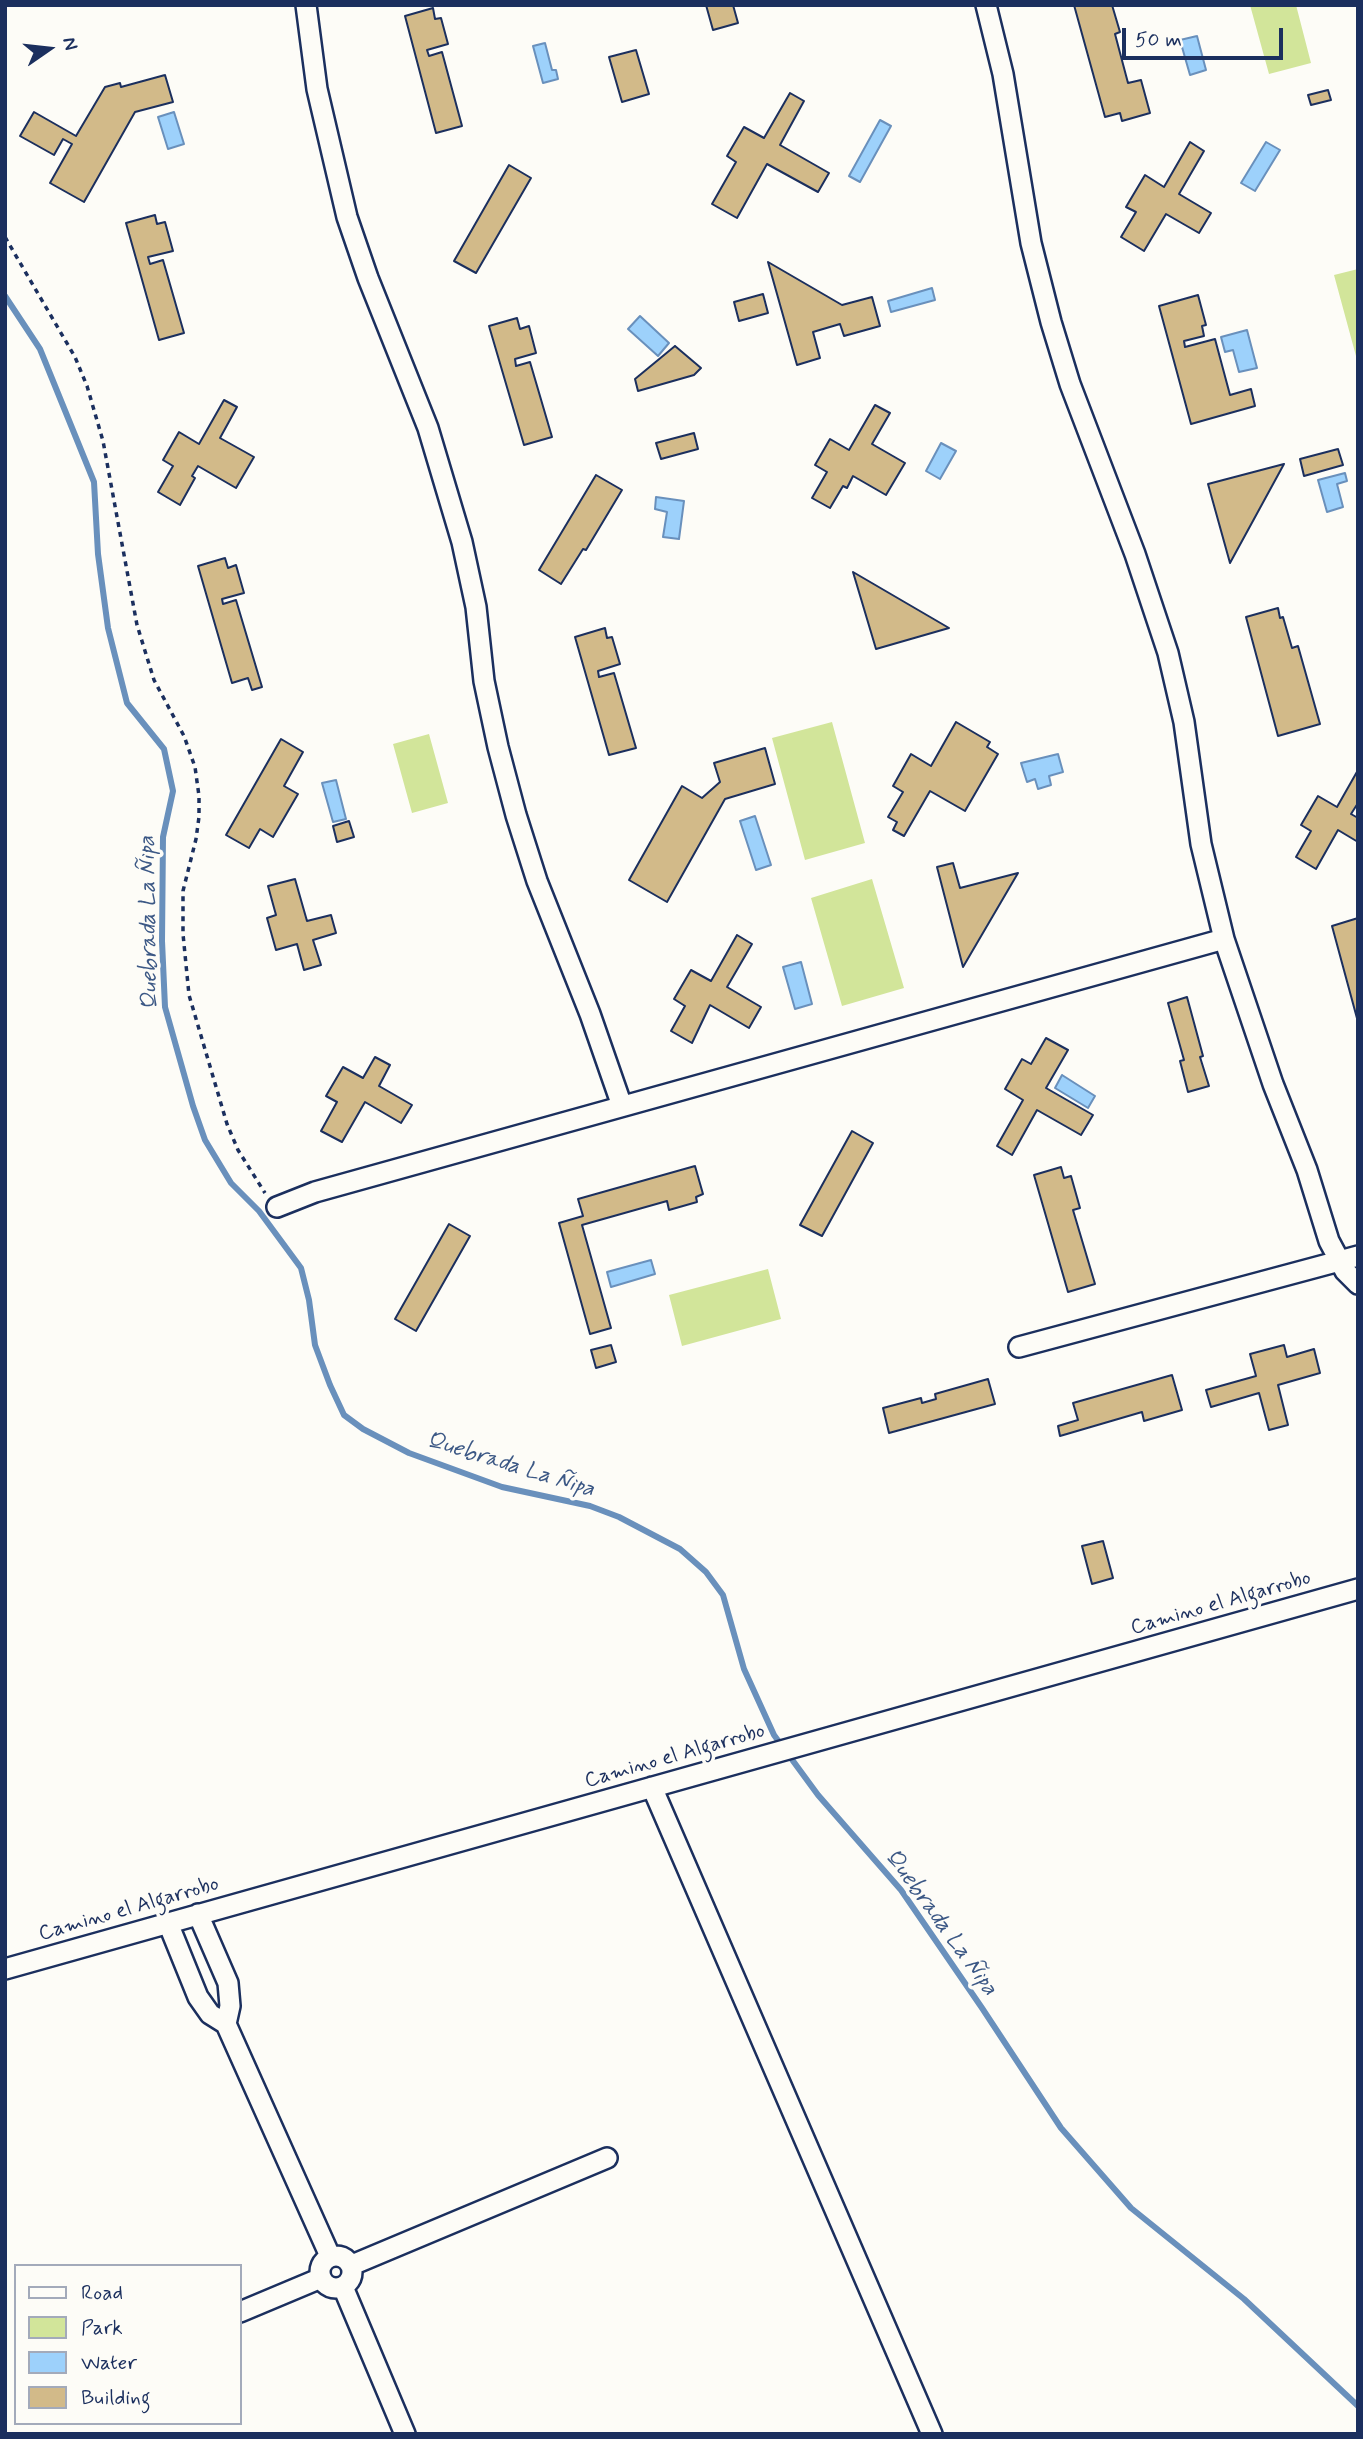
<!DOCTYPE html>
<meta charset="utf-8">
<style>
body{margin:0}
#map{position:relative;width:1363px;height:2439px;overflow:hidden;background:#fdfcf7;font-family:Mynerve,sans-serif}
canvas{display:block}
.frame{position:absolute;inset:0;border:7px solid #1b2f5e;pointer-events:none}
.legend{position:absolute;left:14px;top:2264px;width:228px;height:161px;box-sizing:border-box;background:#fdfcf7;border:2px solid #a3aaba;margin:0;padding:9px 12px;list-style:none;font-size:21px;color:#1b2f5e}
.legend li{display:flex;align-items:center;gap:14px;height:35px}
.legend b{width:35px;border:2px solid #a3aaba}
.north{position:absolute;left:14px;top:14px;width:70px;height:70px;-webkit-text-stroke:5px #fdfcf7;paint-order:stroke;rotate:76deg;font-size:19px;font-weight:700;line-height:28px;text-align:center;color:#1b2f5e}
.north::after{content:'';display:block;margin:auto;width:24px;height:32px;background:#1b2f5e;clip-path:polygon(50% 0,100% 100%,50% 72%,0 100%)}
.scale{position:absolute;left:1122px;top:28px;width:161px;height:32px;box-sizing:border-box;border:4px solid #1b2f5e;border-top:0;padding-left:9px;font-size:21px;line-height:24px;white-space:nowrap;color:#1b2f5e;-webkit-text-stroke:5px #fdfcf7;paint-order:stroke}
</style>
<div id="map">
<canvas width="1363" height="2439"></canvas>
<div class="frame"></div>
<ul class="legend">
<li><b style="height:9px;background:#fdfcf7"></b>Road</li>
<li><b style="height:19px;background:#d2e59a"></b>Park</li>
<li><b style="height:19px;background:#9dd1fb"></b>Water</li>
<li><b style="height:19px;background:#d2ba89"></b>Building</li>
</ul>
<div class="north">N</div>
<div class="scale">50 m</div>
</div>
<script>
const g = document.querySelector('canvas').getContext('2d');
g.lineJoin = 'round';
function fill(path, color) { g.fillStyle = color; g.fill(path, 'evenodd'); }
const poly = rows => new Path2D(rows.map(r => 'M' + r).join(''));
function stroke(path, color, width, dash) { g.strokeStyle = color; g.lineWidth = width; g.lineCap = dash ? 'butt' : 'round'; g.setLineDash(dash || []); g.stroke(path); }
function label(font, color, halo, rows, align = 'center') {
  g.font = font + ' Mynerve,sans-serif'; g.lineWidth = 7; g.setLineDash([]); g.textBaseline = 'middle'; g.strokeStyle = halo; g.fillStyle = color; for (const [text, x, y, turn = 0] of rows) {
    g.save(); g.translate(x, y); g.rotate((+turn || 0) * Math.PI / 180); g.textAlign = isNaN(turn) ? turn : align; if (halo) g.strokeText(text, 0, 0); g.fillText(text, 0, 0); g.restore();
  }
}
fill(poly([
 [1250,5,1296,5,1311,63,1269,74],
 [1358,269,1358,356,1356,356,1334,275],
 [832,722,865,843,805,860,772,738],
 [429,734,448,803,412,813,393,744],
 [872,879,904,988,842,1006,811,898],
 [768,1269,781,1319,682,1346,669,1295]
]), '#d2e59a');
const water = poly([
 [1197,36,1206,70,1190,75,1180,40,1197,36],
 [545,43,552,70,556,70,558,79,543,83,533,46,545,43],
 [174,112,184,144,168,149,158,117,174,112],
 [880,120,891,126,860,182,849,176,880,120],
 [1266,142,1280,150,1255,191,1241,183,1266,142],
 [932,288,935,300,891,312,888,301,932,288],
 [640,316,669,343,658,356,628,329,640,316],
 [1247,330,1257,368,1239,372,1233,350,1225,352,1221,337,1247,330],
 [941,443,956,451,940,479,926,471,941,443],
 [1345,473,1347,481,1337,484,1343,507,1327,512,1318,480,1345,473],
 [656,497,684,501,679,539,663,537,667,512,655,509,656,497],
 [1058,754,1063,772,1049,776,1051,785,1038,789,1035,779,1027,782,1021,763,1058,754],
 [336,780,346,819,333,822,322,783,336,780],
 [755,816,771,865,756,870,740,821,755,816],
 [801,962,812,1004,795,1009,783,967,801,962],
 [1062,1075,1095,1096,1088,1108,1055,1088,1062,1075],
 [651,1260,655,1274,611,1287,607,1272,651,1260]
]);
fill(water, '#9dd1fb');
stroke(water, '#6990bc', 2);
stroke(poly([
 [5,296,40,349,94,482,98,554,108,628,127,703,164,749,173,791,163,837,162,941,165,1007,193,1106,205,1140,231,1183,259,1211,301,1268,309,1300,315,1345,330,1385,344,1415,363,1429,409,1453,502,1487,590,1506,619,1517,680,1549,706,1572,723,1595,744,1669,774,1735,818,1795,901,1890,982,2008,1061,2128,1131,2208,1244,2299,1358,2406]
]), '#6990bc', 6);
const building = poly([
 [706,5,733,5,738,23,713,30,706,5],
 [1074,5,1112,5,1120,32,1115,34,1128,83,1141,80,1150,113,1122,121,1120,113,1105,117,1074,5],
 [433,8,435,19,441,18,448,44,427,50,429,56,442,52,462,126,436,133,405,16,433,8],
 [636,50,649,94,622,102,609,57,636,50],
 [165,75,173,102,135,112,84,202,50,183,72,144,63,139,54,155,20,136,34,112,76,136,105,87,120,83,121,87,165,75],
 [1328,90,1331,100,1311,105,1308,95,1328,90],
 [790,93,804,101,780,145,829,173,818,192,767,164,737,218,712,204,736,162,727,156,744,127,764,138,790,93],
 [1190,142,1204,151,1179,194,1211,213,1199,233,1166,214,1144,251,1121,237,1136,212,1126,207,1145,175,1164,187,1190,142],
 [509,165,531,178,476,273,454,261,509,165],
 [155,215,157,224,165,222,173,251,148,257,150,264,163,260,184,333,159,340,126,223,155,215],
 [768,262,842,305,872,297,880,326,844,336,840,324,813,332,820,358,797,365,768,262],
 [763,294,768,313,739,321,734,302,763,294],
 [1198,295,1206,325,1202,326,1204,336,1184,341,1185,347,1215,339,1230,395,1251,389,1255,406,1191,424,1159,306,1198,295],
 [517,318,520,329,529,326,536,353,515,359,516,366,530,362,552,437,524,445,489,326,517,318],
 [675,346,701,368,694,375,638,391,635,379,675,346],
 [224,400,237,407,220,438,254,457,236,488,198,466,192,476,195,478,180,505,158,492,173,466,163,460,179,432,199,444,224,400],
 [875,405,890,413,872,444,905,463,886,495,853,476,847,488,843,486,830,508,812,498,827,472,815,465,830,439,849,450,875,405],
 [694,433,698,449,661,459,656,443,694,433],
 [1338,449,1343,465,1304,476,1300,459,1338,449],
 [1284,464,1230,563,1208,484,1284,464],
 [596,475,622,490,586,550,583,549,561,584,539,570,596,475],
 [225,558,228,568,236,565,244,593,222,599,223,604,236,600,262,687,252,690,248,678,232,683,198,566,225,558],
 [853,572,949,628,876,649,853,572],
 [1278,608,1280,618,1283,617,1292,648,1298,646,1320,724,1278,736,1246,617,1278,608],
 [605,628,607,638,612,637,620,664,598,671,599,677,614,673,636,748,609,755,575,637,605,628],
 [956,722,990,742,987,747,998,754,965,811,930,791,904,836,893,830,897,822,888,817,903,792,893,786,911,754,931,766,956,722],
 [281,739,303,752,284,786,298,794,273,837,260,829,249,848,226,835,281,739],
 [765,748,775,784,725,799,667,902,629,880,682,786,702,798,720,782,714,763,765,748],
 [1358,770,1358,803,1351,814,1358,818,1358,842,1338,830,1316,869,1296,857,1311,831,1301,825,1318,796,1337,807,1358,770],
 [349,821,354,837,337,842,333,826,349,821],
 [953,863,960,888,1018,873,963,967,937,867,953,863],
 [295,879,307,921,331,915,336,933,313,940,321,965,304,970,297,944,276,950,267,918,276,915,268,886,295,879],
 [1358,918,1358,1022,1332,926,1358,918],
 [737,935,752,944,727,987,761,1007,749,1028,710,1005,692,1043,671,1031,685,1006,674,999,691,970,711,981,737,935],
 [1187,997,1203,1056,1200,1057,1209,1086,1188,1092,1180,1061,1184,1060,1168,1003,1187,997],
 [1046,1038,1068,1050,1046,1088,1093,1115,1081,1135,1037,1110,1012,1155,997,1146,1023,1100,1005,1089,1022,1059,1031,1064,1046,1038],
 [375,1057,390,1065,379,1086,412,1105,401,1123,365,1102,342,1142,321,1131,337,1102,326,1096,343,1067,363,1078,375,1057],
 [852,1131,873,1143,822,1236,800,1225,852,1131],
 [695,1166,703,1194,696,1197,697,1202,669,1210,667,1201,582,1225,611,1328,590,1334,559,1223,583,1216,578,1199,695,1166],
 [1061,1167,1064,1178,1071,1176,1080,1208,1073,1210,1095,1284,1068,1292,1034,1175,1061,1167],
 [449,1224,470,1236,416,1331,395,1319,449,1224],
 [611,1345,616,1362,596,1368,591,1350,611,1345],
 [1284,1345,1287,1357,1314,1349,1320,1373,1278,1385,1288,1425,1269,1430,1259,1393,1211,1407,1206,1390,1256,1376,1250,1354,1284,1345],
 [1172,1375,1182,1410,1144,1421,1142,1412,1060,1436,1058,1426,1078,1420,1073,1403,1172,1375],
 [988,1379,995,1404,889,1433,883,1408,921,1398,922,1403,936,1399,935,1394,988,1379],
 [1103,1541,1113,1578,1092,1584,1082,1546,1103,1541]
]);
fill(building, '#d2ba89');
stroke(building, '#1b2f5e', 2);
const minor = poly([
 [306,5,317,89,347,217,368,278,428,428,462,542,476,607,484,681,498,747,516,815,537,881,590,1014,622,1106],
 [986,5,1003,74,1031,243,1051,322,1070,384,1135,554,1168,653,1184,722,1201,844,1224,939,1273,1084,1307,1170,1329,1241,1345,1271,1358,1284],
 [277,1207,315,1192,1224,939],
 [1019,1347,1358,1256],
 [652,1787,932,2434],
 [198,1914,228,1983,230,2006,226,2024],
 [168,1923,198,1997,210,2014,226,2024,330,2256],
 [5,1969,1358,1589],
 '320 2272a16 16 0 1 1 32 0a16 16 0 1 1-32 0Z',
 [352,2265,607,2158],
 [343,2287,405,2434],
 [240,2312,321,2278]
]);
stroke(minor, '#1b2f5e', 24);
stroke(poly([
 [5,237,75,357,87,386,103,441,137,625,154,680,184,736,195,767,199,796,199,817,196,839,183,891,183,934,189,995,227,1124,238,1150,265,1193]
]), '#1b2f5e', 3.5, [5, 5]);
stroke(minor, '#fdfcf7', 19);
label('21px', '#1b2f5e', '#fdfcf7', [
 ["Camino el Algarrobo",1221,1604,-16],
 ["Camino el Algarrobo",675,1757,-16],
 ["Camino el Algarrobo",129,1910,-16]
]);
label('italic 23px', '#3c5885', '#fdfcf7', [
 ["Quebrada La Ñipa",150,923,-91],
 ["Quebrada La Ñipa",510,1466,17],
 ["Quebrada La Ñipa",940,1923,54]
]);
</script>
